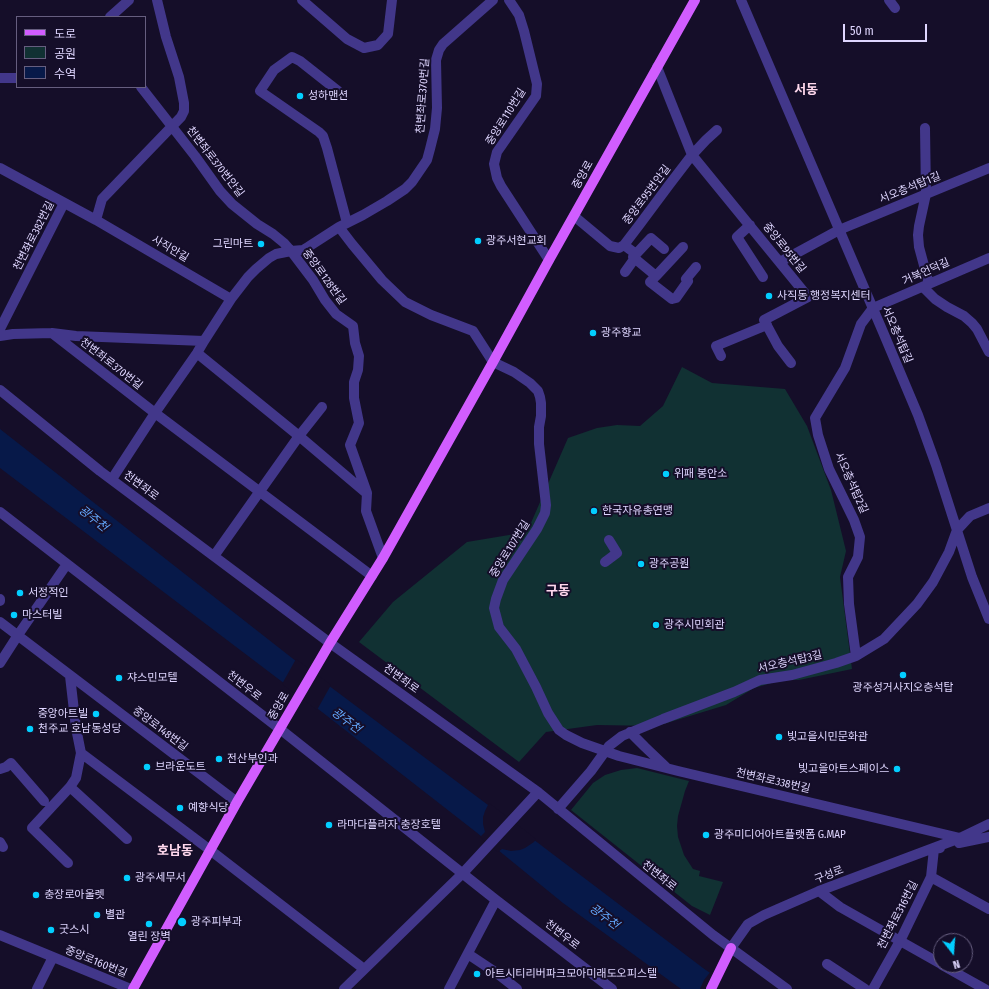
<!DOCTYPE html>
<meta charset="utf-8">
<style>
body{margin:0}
#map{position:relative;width:989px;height:989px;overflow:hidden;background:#150e29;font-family:"Fira Sans Condensed","Noto Sans KR",sans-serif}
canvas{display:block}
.legend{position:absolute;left:16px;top:16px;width:130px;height:72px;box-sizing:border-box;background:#150e29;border:1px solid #665e7f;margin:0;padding:5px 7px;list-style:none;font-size:12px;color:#dfd6ff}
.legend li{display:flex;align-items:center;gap:8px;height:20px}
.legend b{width:20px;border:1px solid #665e7f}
.north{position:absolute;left:933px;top:933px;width:40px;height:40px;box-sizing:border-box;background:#150e29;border:1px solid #665e7f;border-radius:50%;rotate:163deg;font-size:11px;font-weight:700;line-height:16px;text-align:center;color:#dfd6ff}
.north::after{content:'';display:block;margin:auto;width:14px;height:18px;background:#02ceff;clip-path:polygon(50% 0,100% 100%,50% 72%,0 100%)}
.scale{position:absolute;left:843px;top:24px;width:84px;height:18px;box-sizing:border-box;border:2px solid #dfd6ff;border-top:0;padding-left:5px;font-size:12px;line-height:14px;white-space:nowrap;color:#dfd6ff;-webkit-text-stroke:3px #150e29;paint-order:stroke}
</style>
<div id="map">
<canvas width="989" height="989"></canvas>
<ul class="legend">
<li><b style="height:5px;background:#d15dff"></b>도로</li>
<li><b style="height:11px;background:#113133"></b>공원</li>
<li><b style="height:11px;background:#071949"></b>수역</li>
</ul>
<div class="north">N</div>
<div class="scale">50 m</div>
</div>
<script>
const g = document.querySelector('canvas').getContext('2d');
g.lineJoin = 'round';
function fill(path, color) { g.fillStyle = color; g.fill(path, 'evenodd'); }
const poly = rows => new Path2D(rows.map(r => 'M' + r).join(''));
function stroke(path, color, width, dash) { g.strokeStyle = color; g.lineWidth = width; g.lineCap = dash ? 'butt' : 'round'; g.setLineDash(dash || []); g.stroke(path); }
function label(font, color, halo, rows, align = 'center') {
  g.font = font + ' "Fira Sans Condensed","Noto Sans KR",sans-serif'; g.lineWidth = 4; g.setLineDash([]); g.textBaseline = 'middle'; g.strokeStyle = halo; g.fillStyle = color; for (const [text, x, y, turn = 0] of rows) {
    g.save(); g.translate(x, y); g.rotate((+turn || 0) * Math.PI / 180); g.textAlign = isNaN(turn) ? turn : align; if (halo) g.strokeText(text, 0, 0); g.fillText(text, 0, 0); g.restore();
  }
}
fill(poly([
 [682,367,712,383,785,389,807,426,831,490,846,551,840,577,852,669,799,680,782,680,754,688,726,705,657,726,597,725,546,732,519,762,359,642,393,602,467,542,527,532,568,438,597,428,617,425,640,426,663,406],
 [637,768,689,781,685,791,678,816,677,826,678,837,684,855,693,869,700,871,699,876,723,882,710,915,692,906,571,810,593,783,605,775,621,770]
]), '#113133');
fill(poly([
 [0,429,292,658,488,805,703,968,733,989,681,989,563,903,476,832,322,712,0,468]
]), '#071949');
fill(poly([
 [296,659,331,685,317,710,282,684],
 [489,803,536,839,534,842,525,848,520,850,511,851,502,849,498,852,480,837,485,832,483,824,483,817,485,811],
 [711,971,733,986,732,989,700,989,704,980]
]), '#150e29');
stroke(poly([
 [302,0,347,39,364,48,378,45,388,34,392,0],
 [509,0,519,15,524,31,537,84,536,96,497,152,494,164,497,178,501,186,549,260],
 [741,0,883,332,918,415,936,465,972,577,989,619],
 [889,0,895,8],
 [110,17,129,0],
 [657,67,692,155,808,297,764,320,778,346,791,363],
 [0,78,17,78],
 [141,87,195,156,220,191,232,204,257,224,273,234,284,243,291,251,313,280,325,300,336,314,353,326,355,343,359,356,358,370,354,382,354,398,359,423,350,445,367,493,366,511,383,558],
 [338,91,300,61,292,57,274,70,260,91,319,132,323,136,327,148,347,223],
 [925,128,926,194,919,226,918,235,919,247,929,284],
 [0,168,96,220,231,299],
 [574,216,610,246,619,248,624,245,640,224,669,185,692,155,706,140,717,130],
 [96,220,102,199,181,117,184,111,184,103,179,77,166,37,157,0],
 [750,225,737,237,763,277],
 [339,227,352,244,382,280,405,302,431,315,473,331,493,362,514,372,530,383,538,391,540,397,541,403,541,416,539,427,539,444,546,505,545,513,537,529,503,580,496,599,494,608,499,627,516,649,536,687,548,713,559,730,566,735,582,743,619,756,678,771,960,838],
 [624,245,636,254,633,257,656,276,683,247],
 [636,254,651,238,664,249],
 [780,262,839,230,989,168],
 [625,272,635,258],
 [656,276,650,282,672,299,676,298,688,281,686,279,696,267],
 [923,287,935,299,947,307,964,316,972,323,977,329,989,352],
 [873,308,989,258],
 [0,329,64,203],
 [52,333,155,413,372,576],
 [0,336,13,334,52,333,76,336,204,341],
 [197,353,299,436,365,492],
 [721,356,716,346,767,325],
 [0,390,100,471,330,643,538,792,713,935,787,989],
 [112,479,155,413,197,353,204,341,231,299,248,277,256,269,269,258,276,254,291,251,303,250,308,247,339,227,363,215,387,201,405,189,412,182,427,160,430,149,435,129,437,108,436,60,439,50,443,44,493,0],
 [0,512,280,729,496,900,612,989],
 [214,556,299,436,322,407],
 [605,562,617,553,609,540],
 [0,599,0,601],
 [0,622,237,802],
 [856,656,849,604,848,577,858,557,860,537,854,520,829,469,818,435,815,418,845,368,861,324,873,308],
 [0,663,18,635,67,564],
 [630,732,645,747,666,767],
 [81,753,210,850,364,969],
 [0,769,6,767,11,763,44,801],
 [70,787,127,839],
 [558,809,591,771,609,746,622,736,663,719,734,692,760,680,792,675,836,663,856,656,884,639,917,604,933,582,949,552,957,530,970,516,989,508],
 [0,842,3,847],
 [959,843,989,837],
 [68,863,32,828,70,787,76,778,81,753,76,728,70,676],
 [931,877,989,909],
 [819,891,840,907,941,964],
 [0,935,131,989],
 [731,948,748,924,764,915,819,891,960,838,989,824],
 [468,954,498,974,517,989],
 [827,964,865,989],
 [942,965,985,989],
 [37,989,53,957],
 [344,989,463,873,538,792],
 [449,989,496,900],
 [873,989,900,941,931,877,934,849,940,848]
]), '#42378a', 10);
stroke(poly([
 [133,989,237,802,330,643,383,558,493,362,549,260,695,0],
 [711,989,731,948]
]), '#d15dff', 10);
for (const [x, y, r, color] of [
 [300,96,4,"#02ceff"],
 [478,241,4,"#02ceff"],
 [261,244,4,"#02ceff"],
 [769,296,4,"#02ceff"],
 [593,333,4,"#02ceff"],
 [666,474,4,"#02ceff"],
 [594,511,4,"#02ceff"],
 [641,564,4,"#02ceff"],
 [20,593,4,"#02ceff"],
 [14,615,4,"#02ceff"],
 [656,625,4,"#02ceff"],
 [903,675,4,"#02ceff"],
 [119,678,4,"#02ceff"],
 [96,714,4,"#02ceff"],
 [30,729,4,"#02ceff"],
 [779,737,4,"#02ceff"],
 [219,759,4,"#02ceff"],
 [147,767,4,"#02ceff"],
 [897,769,4,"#02ceff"],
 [180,808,4,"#02ceff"],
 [329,825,4,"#02ceff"],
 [706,835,4,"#02ceff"],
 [127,878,4,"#02ceff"],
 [36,895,4,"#02ceff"],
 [97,915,4,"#02ceff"],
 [182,922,5,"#02ceff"],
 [149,924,4,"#02ceff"],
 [51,930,4,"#02ceff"],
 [477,974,4,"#02ceff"]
]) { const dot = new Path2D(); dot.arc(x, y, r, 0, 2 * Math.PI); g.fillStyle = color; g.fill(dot); stroke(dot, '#150e29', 1.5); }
label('11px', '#dfd6ff', '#150e29', [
 ["성하맨션",308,96],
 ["광주서현교회",486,241],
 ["그린마트",253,244,"right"],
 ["사직동 행정복지센터",777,296],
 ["광주향교",601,333],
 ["위패 봉안소",674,474],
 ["한국자유총연맹",602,511],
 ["광주공원",649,564],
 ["서정적인",28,593],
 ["마스터빌",22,615],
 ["광주시민회관",664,625],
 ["쟈스민모텔",127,678],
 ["광주성거사지오층석탑",903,688,"center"],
 ["중앙아트빌",88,714,"right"],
 ["천주교 호남동성당",38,729],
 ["빛고을시민문화관",787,737],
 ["전산부인과",227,759],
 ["브라운도트",155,767],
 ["빛고을아트스페이스",889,769,"right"],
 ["예향식당",188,808],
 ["라마다플라자 충장호텔",337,825],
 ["광주미디어아트플랫폼 G.MAP",714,835],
 ["광주세무서",135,878],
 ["충장로아울렛",44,895],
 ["별관",105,915],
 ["광주피부과",191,922],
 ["굿스시",59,930],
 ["열린 장벽",149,937,"center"],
 ["아트시티리버파크모아미래도오피스텔",485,974]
], 'left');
label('11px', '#dfd6ff', '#150e29', [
 ["천변좌로370번길",423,96,-86],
 ["중앙로110번길",506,117,-58],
 ["천변좌로370번안길",215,162,52],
 ["중앙로",583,175,-61],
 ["서오층석탑1길",910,188,-22],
 ["중앙로95번안길",647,195,-53],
 ["천변좌로382번길",34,236,-63],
 ["중앙로95번길",784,248,51],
 ["사직안길",170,249,30],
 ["거북언덕길",926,272,-24],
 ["중앙로128번길",324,277,54],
 ["서오층석탑길",897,335,67],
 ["천변좌로370번길",111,364,38],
 ["서오층석탑2길",851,483,66],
 ["천변좌로",141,486,37],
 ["중앙로107번길",510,549,-58],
 ["서오층석탑3길",790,662,-13],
 ["천변좌로",401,679,36],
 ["천변우로",244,686,38],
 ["중앙로",279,706,-60],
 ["중앙로148번길",160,729,37],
 ["천변좌로338번길",773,781,13],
 ["구성로",829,875,-21],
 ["천변좌로",659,876,39],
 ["천변좌로316번길",898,915,-63],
 ["천변우로",562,935,38],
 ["중앙로160번길",96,962,22]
]);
label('italic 12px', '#64a9ff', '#150e29', [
 ["광주천",93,519,39],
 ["광주천",346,721,37],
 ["광주천",604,917,37]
]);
label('bold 13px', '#ffd8ed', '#150e29', [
 ["서동",806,90],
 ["구동",558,591],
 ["호남동",175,851]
]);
</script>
